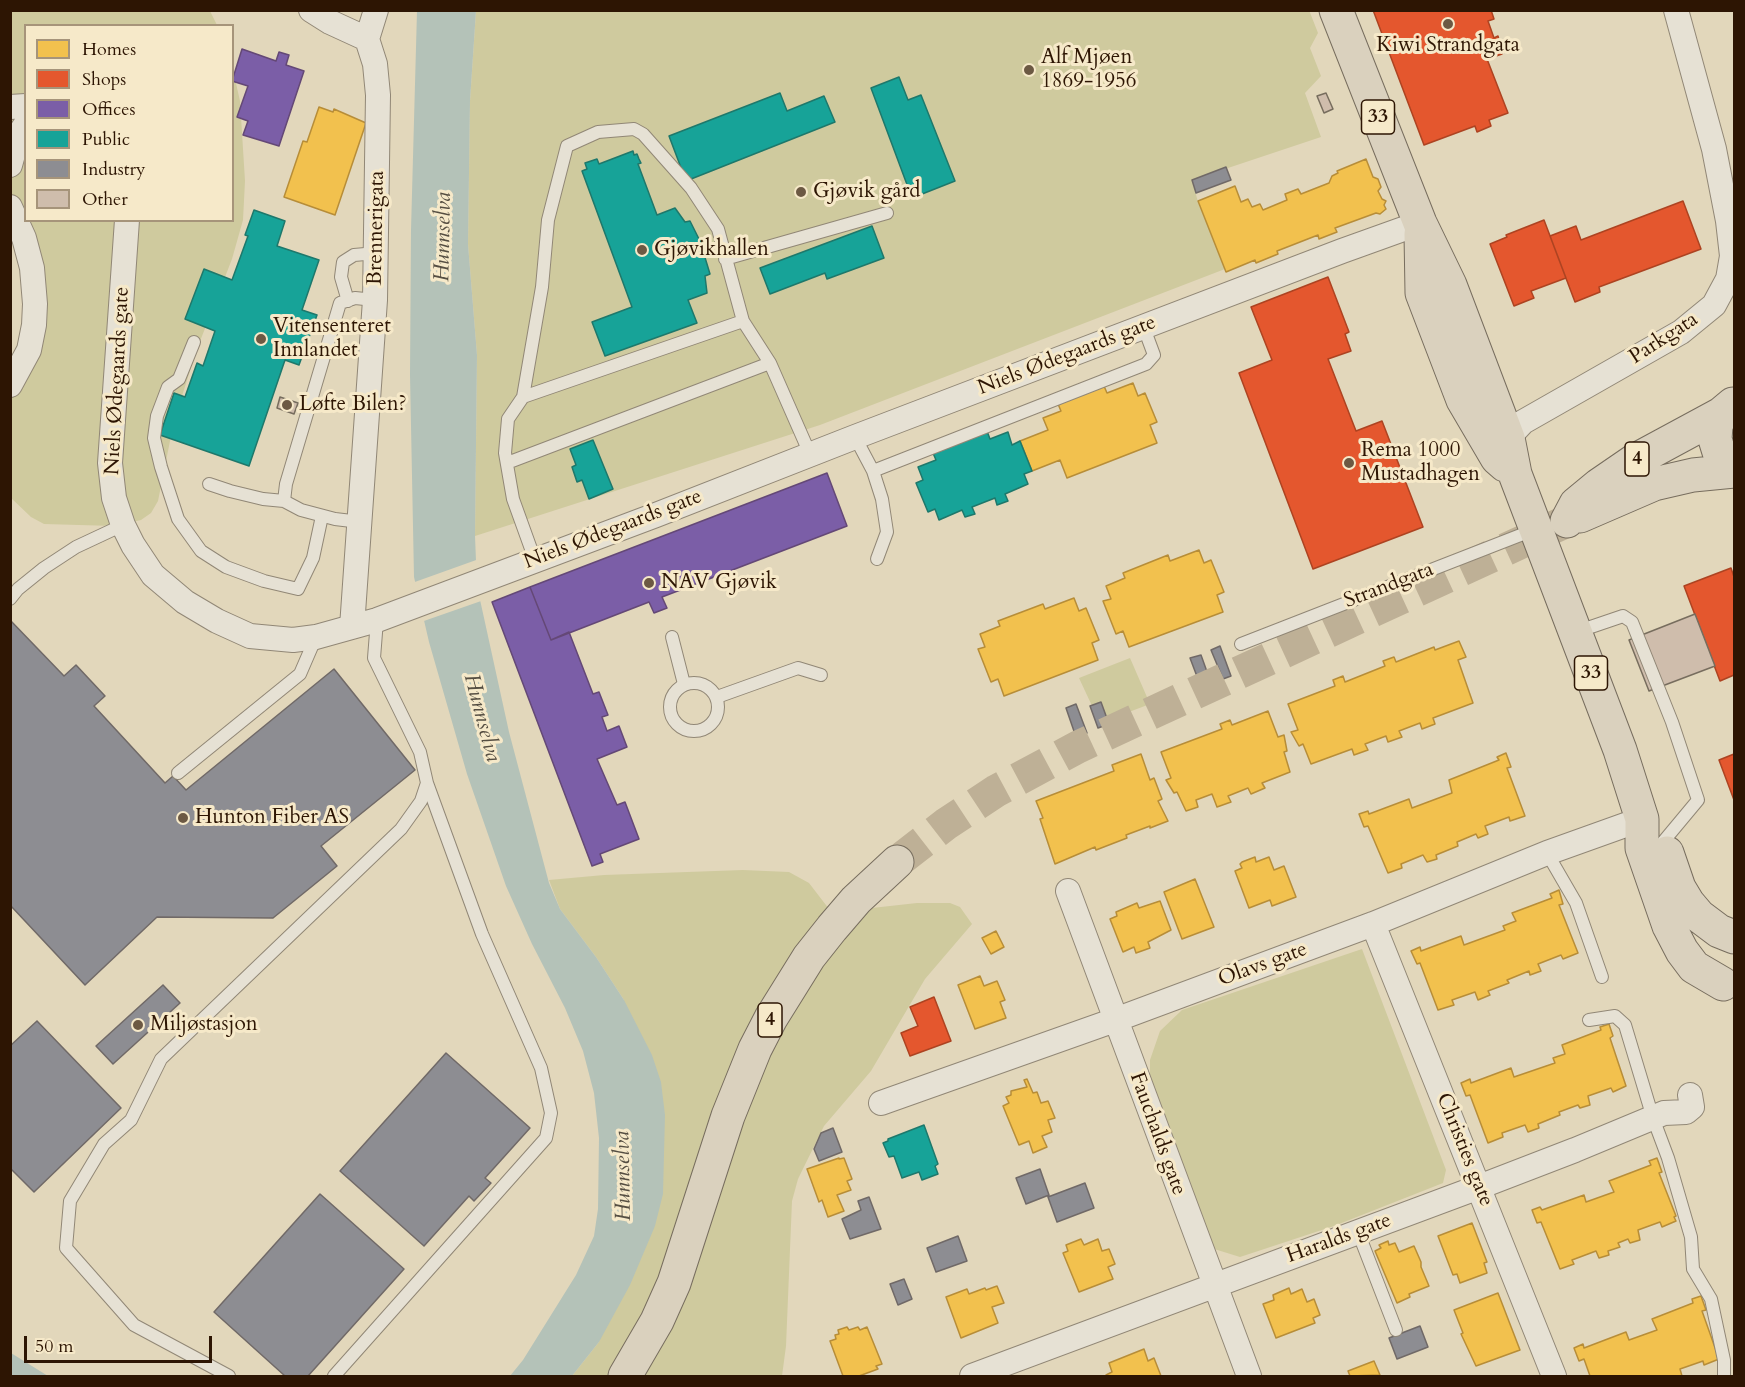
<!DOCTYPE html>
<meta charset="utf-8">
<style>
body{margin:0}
#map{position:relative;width:1745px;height:1387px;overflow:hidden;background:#e2d7bb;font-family:Cardo,serif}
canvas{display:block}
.frame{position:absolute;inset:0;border:12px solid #2d1503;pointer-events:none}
.legend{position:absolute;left:24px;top:24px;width:210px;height:198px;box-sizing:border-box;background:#f6e9c9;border:2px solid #a6947a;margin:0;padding:8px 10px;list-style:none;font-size:18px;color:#2d1503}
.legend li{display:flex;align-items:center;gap:12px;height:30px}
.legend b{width:30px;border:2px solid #a6947a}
.scale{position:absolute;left:24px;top:1336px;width:188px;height:27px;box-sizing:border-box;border:3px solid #2d1503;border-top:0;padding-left:8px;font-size:18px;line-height:21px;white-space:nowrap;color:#2d1503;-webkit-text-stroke:4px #f6e9c9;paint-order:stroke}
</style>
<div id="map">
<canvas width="1745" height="1387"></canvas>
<div class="frame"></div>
<ul class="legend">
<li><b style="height:16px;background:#f2c14e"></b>Homes</li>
<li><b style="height:16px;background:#e4572e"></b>Shops</li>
<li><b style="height:16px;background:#7b5ea7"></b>Offices</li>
<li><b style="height:16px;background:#17a398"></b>Public</li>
<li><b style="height:16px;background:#8d8d92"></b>Industry</li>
<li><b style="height:16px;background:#cfbdac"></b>Other</li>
</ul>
<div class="scale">50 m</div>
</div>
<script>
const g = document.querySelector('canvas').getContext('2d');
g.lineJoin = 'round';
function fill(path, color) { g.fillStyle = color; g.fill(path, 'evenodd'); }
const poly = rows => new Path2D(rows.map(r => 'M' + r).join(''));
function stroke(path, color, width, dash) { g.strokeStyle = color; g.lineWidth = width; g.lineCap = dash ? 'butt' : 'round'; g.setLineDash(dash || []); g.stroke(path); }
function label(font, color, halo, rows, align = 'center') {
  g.font = font + ' Cardo,serif'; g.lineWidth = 6; g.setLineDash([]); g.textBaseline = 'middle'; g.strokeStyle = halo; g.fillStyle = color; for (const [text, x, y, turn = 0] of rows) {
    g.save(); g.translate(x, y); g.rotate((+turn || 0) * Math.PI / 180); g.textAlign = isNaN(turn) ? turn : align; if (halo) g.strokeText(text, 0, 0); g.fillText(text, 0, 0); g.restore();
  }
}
fill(poly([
 [1309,10,1318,33,1310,48,1321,76,1305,93,1321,137,1192,180,1198,202,1225,269,820,425,475,536,477,355,468,244,470,101,476,11],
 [11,11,210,11,217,25,26,26,26,220,232,220,233,70,240,101,245,181,243,220,232,259,197,349,174,421,158,501,151,513,141,520,114,526,44,524,31,517,10,497,11,374,24,338,24,265,11,227],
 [1130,658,1150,704,1100,723,1079,678],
 [743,870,789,872,809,883,829,909,863,909,917,903,950,903,960,907,972,924,925,979,871,1071,824,1126,798,1179,792,1201,786,1346,782,1376,572,1376,599,1342,624,1000,596,957,560,909,549,880,604,875],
 [1362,949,1446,1170,1443,1183,1334,1226,1240,1257,1211,1248,1150,1087,1150,1060,1160,1031,1182,1010]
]), '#cfca9e');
fill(poly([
 [417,11,476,11,470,101,468,244,477,355,475,536,477,586,509,732,549,883,560,909,596,957,624,1000,652,1055,661,1082,665,1115,663,1194,655,1226,630,1285,599,1342,572,1376,510,1376,523,1360,576,1275,594,1236,598,1209,599,1138,594,1093,583,1051,565,1008,532,944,506,886,467,774,429,642,414,577,410,375,411,230],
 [10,1353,11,1353,48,1376,11,1376]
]), '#b4c2b8');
fill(poly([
 [479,559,480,585,484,600,421,622,412,583]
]), '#e2d7bb');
const homes = poly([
 [319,107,333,112,334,109,366,123,335,215,284,197,303,141,307,142,319,107],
 [1366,159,1373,177,1378,179,1381,187,1378,191,1382,199,1386,201,1384,205,1386,209,1380,214,1376,213,1335,228,1337,232,1319,239,1318,235,1277,251,1278,254,1256,263,1255,260,1226,272,1198,201,1235,186,1241,202,1248,199,1252,207,1260,204,1263,210,1287,200,1285,194,1298,189,1301,194,1329,183,1332,176,1338,173,1337,171,1366,159],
 [1133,383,1138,396,1145,393,1157,422,1150,425,1157,443,1067,478,1060,460,1032,471,1020,441,1048,430,1043,418,1061,411,1058,404,1104,386,1107,393,1133,383],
 [1199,550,1204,563,1211,560,1224,592,1217,595,1223,612,1129,647,1123,631,1116,634,1103,601,1111,599,1106,586,1125,578,1123,573,1168,555,1170,561,1199,550],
 [1074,598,1079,611,1086,608,1099,640,1092,643,1098,660,1004,696,998,679,991,682,978,649,985,647,980,634,1000,626,998,621,1043,604,1045,609,1074,598],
 [1459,641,1466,657,1458,660,1473,703,1433,718,1435,724,1422,729,1420,723,1399,731,1402,737,1388,742,1386,736,1365,744,1368,750,1354,755,1352,749,1311,764,1303,744,1299,746,1291,732,1298,730,1288,704,1335,686,1333,680,1343,676,1345,682,1385,666,1383,661,1394,657,1396,662,1434,647,1435,650,1459,641],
 [1268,711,1278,737,1284,735,1287,751,1284,752,1290,772,1262,783,1265,788,1251,794,1248,788,1228,796,1231,802,1217,807,1212,794,1196,800,1198,807,1186,811,1177,792,1174,793,1166,780,1171,778,1161,752,1222,729,1220,724,1230,720,1232,725,1268,711],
 [1506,753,1511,767,1507,768,1525,816,1510,821,1509,817,1485,826,1488,834,1478,838,1476,834,1457,842,1458,846,1436,855,1437,859,1427,862,1423,855,1401,864,1402,868,1388,873,1368,826,1364,827,1359,814,1368,811,1369,814,1409,799,1412,808,1452,793,1449,780,1499,760,1497,757,1506,753],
 [1141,754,1150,780,1154,778,1162,799,1158,801,1168,821,1150,828,1150,826,1126,835,1127,838,1096,850,1095,847,1055,864,1040,819,1043,818,1036,801,1114,771,1112,765,1141,754],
 [1255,857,1256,862,1269,857,1274,870,1284,866,1296,897,1272,906,1270,900,1249,908,1235,871,1242,868,1240,864,1242,862,1255,857],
 [1195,879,1214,927,1182,939,1164,892,1195,879],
 [1559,890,1563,904,1559,905,1578,953,1563,959,1561,955,1538,964,1541,971,1530,975,1529,971,1507,980,1509,983,1488,991,1490,995,1478,1000,1475,992,1452,1000,1454,1005,1438,1010,1420,963,1417,964,1411,951,1420,947,1421,951,1461,936,1464,945,1505,930,1503,926,1516,921,1512,913,1552,898,1550,894,1559,890],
 [1160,901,1171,930,1148,942,1150,948,1136,953,1134,947,1123,952,1110,919,1117,916,1116,912,1137,903,1139,908,1160,901],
 [996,931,1004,947,991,954,982,938,996,931],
 [980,976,984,986,997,981,1005,1000,1000,1002,1006,1018,975,1029,958,985,980,976],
 [1609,1024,1613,1036,1610,1038,1626,1086,1613,1092,1611,1088,1588,1096,1590,1105,1580,1108,1578,1105,1559,1112,1560,1115,1538,1124,1539,1128,1528,1132,1525,1125,1502,1133,1503,1137,1488,1143,1470,1095,1466,1096,1461,1083,1470,1079,1471,1083,1511,1068,1514,1077,1555,1063,1553,1058,1565,1054,1562,1045,1601,1030,1600,1027,1609,1024],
 [1027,1079,1033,1093,1037,1092,1041,1103,1048,1101,1055,1118,1048,1120,1052,1132,1042,1136,1047,1147,1033,1153,1029,1141,1019,1145,1003,1106,1009,1103,1006,1097,1011,1095,1011,1091,1027,1087,1024,1080,1027,1079],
 [839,1158,839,1159,844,1158,852,1179,847,1181,851,1190,837,1195,844,1211,828,1217,822,1200,819,1202,807,1169,839,1158],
 [1657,1158,1662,1172,1659,1173,1676,1216,1674,1217,1676,1221,1662,1227,1660,1222,1638,1230,1640,1240,1630,1243,1628,1239,1618,1243,1620,1247,1608,1251,1609,1255,1599,1258,1596,1251,1572,1260,1574,1264,1560,1269,1541,1222,1537,1223,1532,1210,1540,1207,1542,1210,1584,1195,1586,1202,1614,1192,1609,1181,1651,1165,1649,1161,1657,1158],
 [1472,1223,1487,1262,1484,1263,1487,1273,1460,1283,1457,1274,1453,1275,1438,1236,1472,1223],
 [1081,1239,1084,1245,1098,1239,1102,1251,1109,1249,1115,1264,1108,1267,1113,1279,1079,1292,1063,1253,1068,1251,1066,1245,1081,1239],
 [1388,1241,1389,1245,1395,1243,1399,1252,1414,1246,1421,1262,1421,1267,1429,1286,1409,1294,1410,1297,1397,1303,1375,1251,1381,1248,1379,1245,1388,1241],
 [997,1286,1004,1303,992,1307,998,1323,961,1338,946,1297,967,1289,969,1294,985,1288,986,1290,997,1286],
 [1289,1288,1291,1294,1302,1289,1307,1302,1314,1299,1320,1315,1313,1318,1315,1323,1276,1338,1263,1304,1274,1300,1273,1295,1289,1288],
 [1498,1293,1520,1350,1476,1366,1461,1334,1463,1333,1454,1310,1498,1293],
 [1701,1296,1706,1310,1702,1311,1719,1359,1704,1365,1703,1361,1680,1369,1682,1376,1590,1376,1584,1359,1579,1361,1574,1348,1583,1344,1584,1348,1626,1332,1629,1340,1657,1330,1652,1319,1693,1303,1692,1299,1701,1296],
 [847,1327,849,1330,858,1327,860,1330,867,1327,882,1364,876,1366,878,1369,859,1376,843,1376,830,1341,836,1339,835,1335,839,1334,838,1330,847,1327],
 [1144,1349,1148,1361,1154,1358,1161,1376,1107,1376,1106,1375,1112,1372,1109,1363,1144,1349],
 [1374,1361,1380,1375,1350,1376,1348,1371,1374,1361]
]);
fill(homes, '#f2c14e');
stroke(homes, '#b78d38', 1.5);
const shops = poly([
 [1373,10,1491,10,1494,19,1488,21,1494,38,1498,36,1502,54,1487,59,1508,113,1489,120,1491,126,1477,132,1475,126,1424,145,1373,10],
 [1683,201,1701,249,1599,287,1600,292,1575,302,1550,236,1576,226,1581,240,1683,201],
 [1544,220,1566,278,1531,291,1534,298,1514,306,1490,244,1507,237,1506,235,1544,220],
 [1328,277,1349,332,1345,334,1351,351,1328,359,1356,431,1382,421,1423,527,1313,569,1239,373,1272,360,1251,307,1328,277],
 [1731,568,1734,577,1734,675,1720,681,1684,586,1731,568],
 [1734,754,1734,800,1719,760,1734,754],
 [934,997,951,1041,910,1056,901,1033,918,1026,910,1007,934,997]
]);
fill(shops, '#e4572e');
stroke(shops, '#ad4321', 1.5);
const offices = poly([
 [242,49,276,61,279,52,289,55,286,65,304,71,279,146,243,135,248,121,237,117,248,86,232,81,242,49],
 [827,473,847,526,662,597,667,608,654,613,649,602,551,640,530,587,827,473],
 [530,587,551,640,569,632,593,694,599,692,608,715,602,717,607,731,619,726,627,747,597,759,617,805,625,802,639,839,600,854,603,862,592,866,492,602,530,587]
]);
fill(offices, '#7b5ea7');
stroke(offices, '#644876', 1.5);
const public = poly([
 [899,77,908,100,921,95,955,181,912,198,871,88,899,77],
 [780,93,787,111,824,96,835,122,686,181,669,136,780,93],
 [633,151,634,155,637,154,639,159,641,163,638,164,657,215,675,208,685,222,690,221,700,241,710,274,705,276,707,293,688,300,697,323,605,356,592,322,632,307,582,171,587,169,585,163,597,159,599,164,633,151],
 [254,210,285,221,277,246,319,260,302,310,317,315,299,365,285,360,249,466,160,435,174,393,185,397,197,363,203,366,215,331,185,319,204,269,232,280,248,236,245,235,254,210],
 [872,226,884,258,827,279,825,273,770,294,760,268,872,226],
 [987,431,990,439,1008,432,1012,445,1020,441,1032,471,1024,474,1028,484,1005,494,1008,501,997,505,995,498,972,507,975,514,965,517,962,510,939,520,935,509,928,512,916,483,923,480,918,467,936,460,933,453,987,431],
 [593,440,613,489,589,499,582,480,577,482,572,467,576,465,570,449,593,440],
 [924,1125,938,1164,935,1166,938,1174,922,1180,919,1172,902,1178,894,1156,889,1157,883,1143,888,1141,888,1139,924,1125]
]);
fill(public, '#17a398');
stroke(public, '#1e786b', 1.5);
const industry = poly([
 [1226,167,1231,180,1196,193,1192,180,1226,167],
 [10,620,64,676,76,665,105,696,94,706,165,783,173,776,186,790,334,669,415,770,321,846,337,866,273,918,157,917,85,985,10,905,10,620],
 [1220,646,1231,676,1223,679,1211,650,1220,646],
 [1201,655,1211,683,1201,687,1190,658,1201,655],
 [1101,702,1109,724,1098,728,1090,706,1101,702],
 [1076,704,1087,733,1076,737,1066,708,1076,704],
 [163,985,180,1003,113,1064,96,1046,163,985],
 [37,1021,121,1108,34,1192,10,1168,10,1046,37,1021],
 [446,1053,530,1128,485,1178,491,1183,474,1201,469,1196,424,1246,340,1171,446,1053],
 [833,1128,842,1152,819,1161,814,1149,821,1133,833,1128],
 [1040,1169,1049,1195,1026,1204,1016,1178,1040,1169],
 [1085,1183,1094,1208,1057,1222,1048,1197,1085,1183],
 [320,1194,404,1269,308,1376,285,1376,214,1312,320,1194],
 [869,1197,881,1229,850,1239,842,1219,861,1210,858,1201,869,1197],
 [958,1236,967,1261,936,1272,927,1248,958,1236],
 [904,1279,912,1299,898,1305,890,1284,904,1279],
 [1420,1326,1428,1347,1397,1359,1389,1338,1420,1326]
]);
fill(industry, '#8d8d92');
stroke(industry, '#706967', 1.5);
const building = poly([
 [1326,93,1333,109,1324,113,1317,96,1326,93],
 [280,397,298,403,294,414,277,408,280,397],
 [1695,614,1715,666,1649,691,1629,640,1695,614]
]);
fill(building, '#cfbdac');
stroke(building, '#776d5e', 1.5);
stroke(poly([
 [897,862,946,824,996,791,1078,747,1565,522]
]), '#beb096', 33, [33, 16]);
const service = poly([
 [725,259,887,213],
 [348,301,341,277,343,262,354,255,377,253],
 [194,342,179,379,168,387,157,416,154,438,161,467,178,519,201,551,226,567,264,581,298,589,313,558,322,516],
 [523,397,542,287,548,220,567,146,598,132,634,129,643,134,691,188,718,229,743,321],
 [855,437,873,471,882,499,887,532,877,559],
 [507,463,770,363],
 [873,471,1146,364,1154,355,1144,328],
 [209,484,230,491,263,499,284,501],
 [360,522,335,519,301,510,284,501,286,484,340,303,355,298,375,300],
 [535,560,513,499,505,453,508,419,523,397,743,321,770,363,810,454],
 [10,599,18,589,44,568,76,547,123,525],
 [1576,632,1623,616,1632,622,1672,722,1698,800,1663,842],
 [672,637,684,684],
 [1241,644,1536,529],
 '670 707a24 24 0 1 1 48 0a24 24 0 1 1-48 0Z',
 [717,697,798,668,821,675],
 [178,773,300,674,316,637],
 [1547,853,1576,903,1602,977],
 [1589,1020,1615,1016,1625,1025,1653,1118,1668,1158,1691,1237,1693,1269,1711,1299,1724,1360,1724,1376],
 [1358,1232,1396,1330],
 [229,1376,134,1325,66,1248,70,1201,104,1144,131,1120,161,1059,401,829,421,801,427,783],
 [334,1376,546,1138,551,1113,541,1068,482,934,427,783,420,752,374,658,377,620]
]);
const minor = poly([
 [311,10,330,22,367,39],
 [10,107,26,106],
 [10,165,18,136,26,124],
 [10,207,24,238,32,268,35,304,34,325,29,350,10,385],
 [127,220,110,463,114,498,123,525,133,545,153,575,185,602,217,621,250,636,293,640,316,637,377,620,656,515,855,437,1342,251,1420,223],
 [1508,438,1523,422,1681,332,1714,305,1728,279,1732,256,1728,221,1714,149,1676,10],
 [352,627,375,300,378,95,375,64,367,39,376,10],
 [1068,891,1249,1376],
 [1373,924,1554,1376],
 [881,1103,1115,1020,1373,924,1547,853,1642,819],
 [972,1376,1479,1187,1575,1150,1664,1113,1686,1112,1692,1107,1690,1095]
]);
const primary = poly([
 [1336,10,1420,223,1450,285,1508,438,1515,474,1620,750,1642,819,1642,848,1669,926,1682,951,1694,967,1723,984],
 [1421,234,1422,293,1463,400,1497,458,1505,465],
 [1667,853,1679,888,1688,903,1699,916,1719,931,1734,937]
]);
const trunk = poly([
 [1733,404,1721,414,1716,426,1715,439,1719,452,1726,463,1734,469],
 [1580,516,1654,484,1693,475,1734,471],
 [1567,521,1576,504,1599,485,1634,461,1721,414],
 [625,1376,657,1321,674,1283,728,1116,755,1049,771,1018,809,957,832,928,856,900,897,862]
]);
stroke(service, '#918776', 14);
stroke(minor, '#918776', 26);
stroke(primary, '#776d5e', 35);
stroke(trunk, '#776d5e', 35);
stroke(service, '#e6e1d4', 12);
stroke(minor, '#e6e1d4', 24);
stroke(primary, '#dad1be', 33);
stroke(trunk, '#dad1be', 33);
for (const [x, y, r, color] of [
 [1448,24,6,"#6c5943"],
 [1029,70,6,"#6c5943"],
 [801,192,6,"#6c5943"],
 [642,250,6,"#6c5943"],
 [261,339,6,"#6c5943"],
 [287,405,6,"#6c5943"],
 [1349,463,6,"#6c5943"],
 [649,583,6,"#6c5943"],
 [183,818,6,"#6c5943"],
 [138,1025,6,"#6c5943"]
]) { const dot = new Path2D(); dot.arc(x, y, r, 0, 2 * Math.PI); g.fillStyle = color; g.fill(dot); stroke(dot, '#f6e9c9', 2); }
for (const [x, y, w] of [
 [1378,117,33],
 [1637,459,24],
 [1591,673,33],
 [770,1020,24]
]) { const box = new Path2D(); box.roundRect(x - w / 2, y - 17, w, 34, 4.5); g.fillStyle = '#f6e9c9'; g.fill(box); stroke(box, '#2d1503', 1.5); }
label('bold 20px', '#2d1503', null, [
 ["33",1378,117],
 ["4",1637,459],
 ["33",1591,673],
 ["4",770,1020]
]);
label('21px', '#2d1503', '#f6e9c9', [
 ["Kiwi Strandgata",1448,46,"center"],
 ["Alf Mjøen",1041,58],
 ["1869-1956",1041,82],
 ["Gjøvik gård",813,192],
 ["Gjøvikhallen",654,250],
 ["Vitensenteret",273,327],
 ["Innlandet",273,351],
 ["Løfte Bilen?",299,405],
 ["Rema 1000",1361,451],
 ["Mustadhagen",1361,475],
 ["NAV Gjøvik",661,583],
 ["Hunton Fiber AS",195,818],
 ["Miljøstasjon",150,1025]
], 'left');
label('21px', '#2d1503', '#f6e9c9', [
 ["Brennerigata",377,228,-89],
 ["Parkgata",1664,339,-33],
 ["Niels Ødegaards gate",1067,356,-21],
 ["Niels Ødegaards gate",118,381,-87],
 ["Niels Ødegaards gate",613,530,-21],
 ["Strandgata",1389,586,-21],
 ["Olavs gate",1263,965,-20],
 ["Fauchalds gate",1157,1134,70],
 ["Christies gate",1464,1150,68],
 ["Haralds gate",1339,1239,-20]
]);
label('italic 22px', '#554e42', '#f6e9c9', [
 ["Hunnselva",444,237,-89],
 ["Hunnselva",481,718,75],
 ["Hunnselva",624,1176,-91]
]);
</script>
